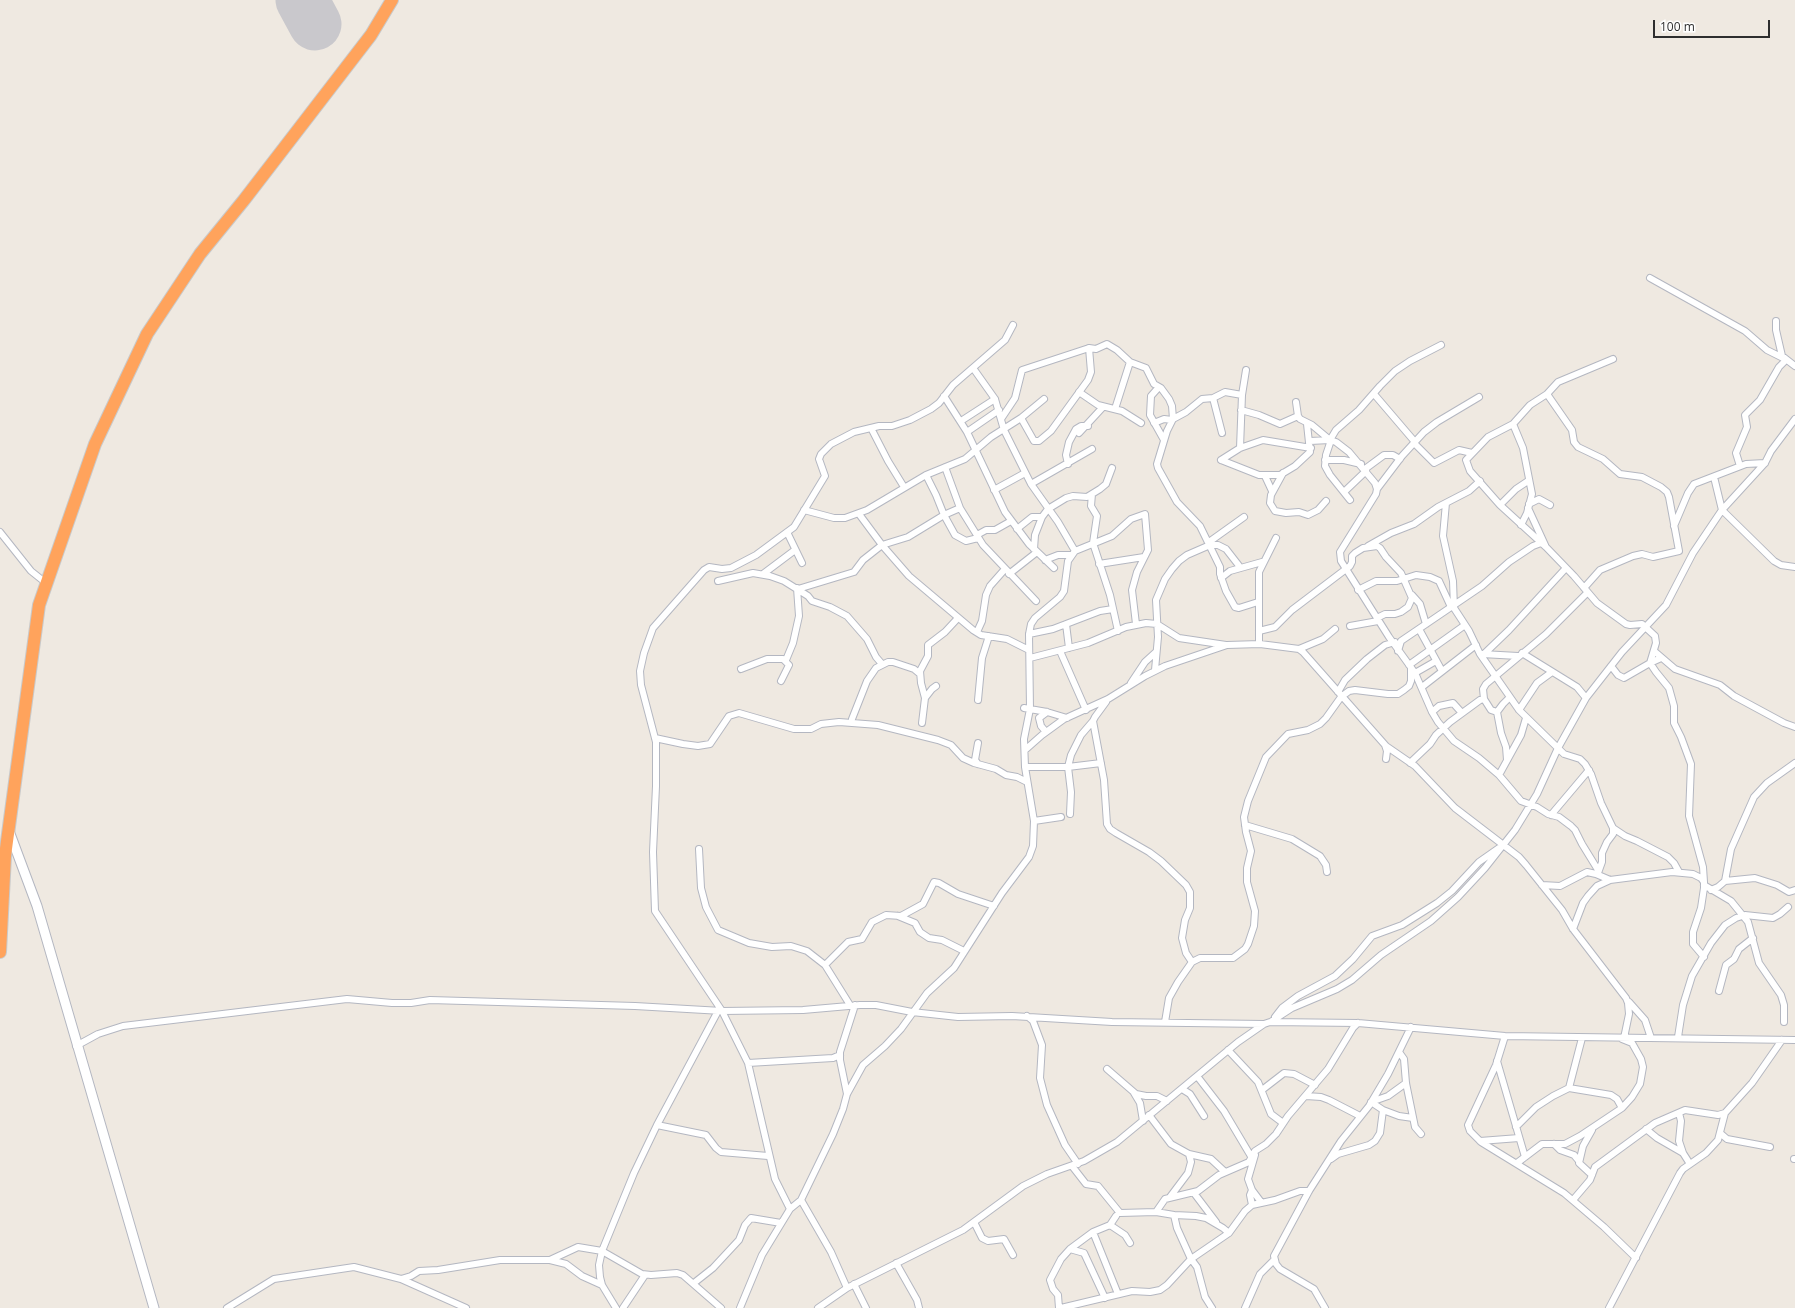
<!DOCTYPE html>
<style>
body{margin:0}
#map{position:relative;width:1795px;height:1308px;overflow:hidden;background:#efe9e1;font-family:"Open Sans",sans-serif}
canvas{display:block}
.scale{position:absolute;left:1653px;top:20px;width:117px;height:18px;box-sizing:border-box;border:2px solid #2e2e2e;border-top:0;padding-left:5px;font-size:12px;line-height:14px;white-space:nowrap;color:#2e2e2e;-webkit-text-stroke:3px #fff;paint-order:stroke}
</style>
<div id="map">
<canvas width="1795" height="1308"></canvas>
<div class="scale">100 m</div>
</div>
<script>
const g = document.querySelector('canvas').getContext('2d');
g.lineJoin = 'round';
const poly = rows => new Path2D(rows.map(r => 'M' + r).join(''));
function stroke(path, color, width, dash) { g.strokeStyle = color; g.lineWidth = width; g.lineCap = dash ? 'butt' : 'round'; g.setLineDash(dash || []); g.stroke(path); }
stroke(poly([
 [302,0,315,24]
]), '#c9c8cc', 53);
const street = poly([
 [1650,278,1745,331,1767,350,1783,358],
 [1776,321,1776,330,1782,356,1795,366],
 [1613,359,1558,382,1547,394,1530,405,1513,424,1488,437,1466,460,1470,471,1500,505,1546,547,1574,576,1597,603,1626,624,1630,625,1642,624,1655,636,1656,643,1650,663,1656,672,1669,688,1674,706,1674,723,1681,737,1691,764,1689,816,1703,867,1704,882],
 [973,368,995,399,1004,430,1031,484,1058,522,1075,551],
 [1159,387,1151,396,1150,415,1164,440],
 [1079,392,1098,405,1122,411,1141,423],
 [1374,394,1415,442],
 [1547,394,1572,430,1574,442,1578,447,1603,459,1620,474,1642,477,1661,487,1667,492,1669,497,1679,551,1653,557,1642,554,1633,556,1600,570,1584,588],
 [1242,395,1225,392,1213,398,1202,399,1186,412,1173,419,1167,431,1157,464,1158,468,1177,502,1200,526,1220,567,1220,574,1226,591,1235,607,1239,608,1258,602],
 [944,396,967,432,1005,512,1029,544,1054,568],
 [1213,398,1222,433],
 [1296,402,1298,416,1300,419,1312,425,1330,440,1336,430,1359,410,1380,386,1395,371,1410,361,1441,345],
 [1115,409,1130,362],
 [1241,410,1259,415,1280,424,1298,416],
 [1021,418,1034,441,1039,441,1051,431,1088,380,1091,372,1089,348],
 [1001,419,1015,398,1022,370,1089,348,1096,349,1107,344,1117,350,1130,362,1146,368,1154,384,1161,388,1169,399,1172,406,1173,419],
 [961,421,995,399],
 [1154,423,1164,419,1172,420],
 [1513,424,1523,448,1532,494,1527,513,1521,525],
 [871,428,888,461,904,487],
 [967,432,999,410],
 [1079,433,1103,407],
 [1331,440,1326,455,1325,466,1330,475,1350,500],
 [1310,441,1330,440,1336,442,1349,452,1375,483,1377,489,1376,494,1340,552,1341,561,1389,637,1415,673,1432,712,1438,722,1454,741,1479,758,1499,775,1521,801,1537,807,1548,814,1559,817,1571,826,1575,830,1582,844,1598,870],
 [1414,443,1434,463,1459,450,1472,453],
 [1240,448,1242,395,1246,370],
 [1221,460,1259,475,1280,475,1295,466,1310,452,1307,424],
 [1221,460,1240,448,1263,440,1311,448],
 [1325,460,1344,460,1361,464],
 [1068,464,1066,455,1069,442,1076,429,1081,426,1088,426],
 [1740,466,1736,453,1747,427,1745,415,1760,400,1779,367,1786,360],
 [945,467,960,508,983,545,1036,601],
 [1365,469,1384,455,1393,455,1400,459],
 [1283,473,1271,495,1270,503,1275,511,1286,513,1299,512,1308,515,1318,510,1326,501],
 [926,475,936,495,944,515,955,535,966,541,978,538],
 [1265,476,1272,491],
 [1714,477,1722,510,1774,561,1781,565,1795,567],
 [1031,484,1092,449],
 [1377,489,1402,456,1424,432,1437,422,1479,397],
 [994,490,1025,473],
 [1344,492,1366,471],
 [1092,494,1091,506,1097,516,1093,543,1110,595,1118,631],
 [1446,503,1443,536,1453,581,1454,608,1469,631,1480,654,1519,710,1564,754,1580,759,1585,764,1591,774,1601,803,1613,828,1625,836,1637,841,1668,857,1674,863,1679,872],
 [1529,504,1539,499,1550,505],
 [1500,505,1516,489,1528,481],
 [1528,508,1545,545],
 [804,510,834,518,845,518,867,510,926,475,965,459,991,437,1021,418,1044,399],
 [859,514,882,545,909,576,973,630,981,635,1007,639,1029,650],
 [1674,526,1688,493,1694,484,1746,464,1765,463],
 [1017,529,1032,517,1042,517],
 [0,532,31,571,46,583],
 [787,532,802,563],
 [977,535,986,530,995,530,1011,521],
 [1209,542,1244,517],
 [1368,546,1391,533,1414,524,1438,507,1469,491,1480,481],
 [1034,549,1035,535,1042,517,1048,509,1066,498,1073,496,1087,497,1100,489,1106,484,1112,468],
 [1045,560,1058,555,1071,555],
 [1099,564,1144,557],
 [763,574,795,550],
 [1009,574,1037,552],
 [1221,578,1230,571,1262,562],
 [718,581,753,573,770,576,784,581,808,596,812,601,830,607,847,616,867,639,876,657,882,664],
 [798,589,854,572,863,560,882,545,908,537,944,515,960,508],
 [1358,590,1376,581,1397,581,1416,575,1430,577,1439,581,1451,607],
 [1412,595,1420,604,1426,624],
 [1066,624,1069,648],
 [1350,626,1378,621],
 [1419,629,1442,671],
 [1259,631,1275,627,1292,610,1350,566,1352,562,1352,556,1355,553,1363,548,1377,546,1380,548,1386,557,1401,573,1412,598,1408,607,1401,612,1395,614,1385,614,1377,618],
 [977,632,982,621,986,595,990,586,1005,569],
 [1029,634,1053,629,1100,611,1113,609],
 [1259,644,1259,572,1276,538],
 [1299,649,1323,639,1335,629],
 [1060,651,1086,710],
 [1398,651,1401,641,1482,586,1509,562,1533,546,1541,543],
 [1654,651,1675,669,1720,685,1734,696,1784,723,1795,727],
 [1522,653,1577,687,1586,698],
 [1482,654,1518,656],
 [1484,654,1509,630,1566,568],
 [1030,658,1088,643,1126,627,1146,623,1157,624,1179,638,1226,645],
 [786,660,793,643,799,616,797,588],
 [1409,665,1465,625],
 [1611,666,1618,675,1624,678,1650,663,1661,658],
 [741,669,767,659,783,659,789,665,781,681],
 [1155,670,1158,637,1156,600,1165,579,1172,569,1179,561,1187,555,1210,545,1218,545,1226,549,1240,567],
 [1415,673,1436,661],
 [1131,683,1145,662,1156,652],
 [1422,687,1476,645],
 [1338,692,1345,680,1367,659,1385,645,1395,642],
 [925,698,921,683,920,671,928,656,928,645,945,632,958,618],
 [1484,699,1483,689,1486,684,1546,634,1587,593],
 [978,700,982,658,989,636],
 [1106,702,1095,717,1093,721,1104,780,1107,824,1110,829,1116,833,1149,852,1161,861,1186,885,1190,892,1190,908,1185,920,1182,938,1186,953,1192,962],
 [1024,708,1047,712,1067,718],
 [1519,710,1537,683,1552,672],
 [1432,712,1439,706,1453,703,1462,713],
 [852,719,867,681,876,668,888,662,893,662,914,669,920,674],
 [922,723,925,698,932,689,936,686],
 [1046,732,1041,726,1039,718,1047,712],
 [655,738,683,744,698,746,710,744,729,716,739,713,794,729,811,729,821,724,839,722,878,725,938,740,951,745,963,758,974,763,996,769,1006,775,1017,777,1027,782],
 [1385,745,1387,751,1386,759],
 [1025,750,1042,735,1064,719,1108,699,1145,676,1165,666,1227,645,1260,644,1299,649,1303,652,1386,746,1415,766,1455,808,1519,857,1526,865,1562,910,1573,929,1626,998,1628,1003,1629,1014,1624,1038],
 [1507,760,1506,747,1501,733,1497,712,1503,704,1510,697],
 [1410,763,1430,744,1436,735,1450,722,1480,700,1484,699,1491,710,1497,712],
 [978,764,975,760,978,743],
 [1025,767,1068,767,1101,763],
 [1499,775,1521,735,1526,718],
 [1070,814,1071,792,1068,767,1071,755,1081,735,1093,721],
 [1551,815,1589,770],
 [1034,821,1061,817],
 [1245,825,1292,839,1320,856,1326,865,1327,872],
 [699,849,701,888,706,907,718,930,749,943,772,947,791,946,807,951,825,965,850,1005],
 [1598,873,1602,862,1602,853,1607,842,1613,834,1613,828],
 [1725,881,1755,878,1777,885,1789,892,1795,890],
 [1542,885,1560,886,1587,872,1596,874,1610,880,1672,872,1693,874,1701,878,1704,882,1704,888,1701,908,1693,932,1693,944,1704,957],
 [1704,885,1731,901,1748,922,1759,963,1781,995,1784,1005,1784,1022],
 [1711,890,1718,887,1725,881,1731,849,1754,797,1767,783,1795,763],
 [898,916,915,923,920,932,929,938,942,940,964,951],
 [1573,929,1583,903,1588,896,1597,886,1610,880],
 [825,965,848,942,862,939,872,922,886,915,901,916,923,904,934,882,939,883,958,894,994,906],
 [1719,991,1726,965,1734,959,1739,949,1753,938],
 [1629,1002,1645,1020,1651,1038],
 [1027,1016,1033,1021,1042,1045,1040,1078,1047,1105,1065,1145,1078,1164],
 [1275,1017,1282,1008,1298,996,1335,976,1353,959,1372,936,1402,925,1437,903,1452,891,1479,862,1499,848],
 [1272,1021,1292,1008,1337,989,1352,980,1381,955,1431,921,1458,897,1485,868,1515,830,1537,794,1558,748,1586,698,1622,652,1666,605,1693,553,1722,510,1765,463,1771,451,1795,419],
 [1165,1022,1169,998,1178,982,1192,962,1200,958,1233,958,1245,949,1248,944,1254,926,1255,911,1247,882,1247,868,1251,851,1246,832,1244,817,1248,801,1266,757,1288,734,1308,730,1320,724,1326,718,1341,697,1349,691,1355,690,1388,694,1398,694,1404,690,1409,686,1411,681,1411,668],
 [1505,1036,1496,1065,1468,1125,1470,1131,1481,1142,1564,1193,1604,1227,1636,1258],
 [1678,1037,1683,1005,1692,976,1711,943,1725,925,1736,918,1745,915,1773,918,1780,914,1788,907],
 [76,1046,98,1034,123,1026,347,999,392,1003,411,1003,430,1000,635,1006,722,1011,803,1010,860,1005,876,1005,912,1012,958,1017,1012,1016,1112,1022,1264,1024],
 [1228,1050,1258,1082,1271,1114,1283,1123],
 [1399,1052,1404,1059,1406,1083,1415,1127,1421,1134],
 [1497,1061,1525,1157],
 [748,1063,833,1058,840,1055],
 [1107,1069,1136,1094,1146,1096,1157,1096,1167,1101],
 [1197,1076,1224,1111,1252,1158],
 [1569,1088,1582,1038],
 [1182,1089,1190,1094,1204,1116],
 [1262,1090,1284,1073,1294,1074,1315,1085],
 [1134,1093,1140,1103,1143,1121],
 [847,1094,840,1060,840,1052,855,1005],
 [1306,1096,1321,1097,1329,1100,1360,1116],
 [1371,1102,1383,1110,1399,1116,1413,1118],
 [1371,1102,1388,1096,1406,1083],
 [1679,1113,1681,1121,1679,1141,1683,1153,1690,1164],
 [1149,1115,1171,1144,1189,1154,1211,1159,1225,1172],
 [657,1125,706,1135,716,1148,721,1152,768,1156],
 [1516,1127,1536,1107,1553,1096,1569,1088,1611,1095,1617,1099,1622,1108],
 [1646,1129,1657,1138,1683,1153],
 [1592,1130,1583,1146,1579,1163,1592,1175],
 [1720,1133,1727,1139,1770,1147],
 [1480,1141,1519,1138],
 [1554,1144,1560,1150,1574,1155,1579,1161],
 [1255,1155,1248,1179,1252,1190,1261,1202],
 [1331,1159,1338,1154,1369,1145,1375,1141,1380,1133,1383,1110],
 [1794,1159,1795,1159],
 [1517,1163,1542,1144,1565,1144,1580,1136,1622,1108,1632,1097,1640,1084,1643,1067,1641,1059,1632,1043,1622,1039],
 [1072,1166,1086,1184,1098,1186,1120,1213,1156,1212,1174,1215,1177,1228,1191,1259,1197,1267,1205,1297,1212,1308],
 [1194,1193,1216,1222],
 [1170,1197,1188,1173,1191,1162,1189,1154],
 [1573,1200,1590,1180,1595,1167,1655,1123,1685,1110,1718,1115,1725,1113,1752,1083,1782,1040],
 [1252,1205,1250,1195,1252,1190],
 [790,1209,775,1179,748,1063,722,1011,655,911,653,852,656,786,656,742,641,685,640,671,644,653,653,628,704,570,709,567,722,569,731,568,756,555,794,527,825,476,819,459,821,454,831,444,854,432,879,426,892,426,910,420,931,409,939,403,953,385,1005,340,1013,325],
 [1156,1212,1165,1199,1198,1191,1219,1175,1249,1162,1255,1151,1266,1144,1276,1134,1288,1116,1328,1069,1353,1028,1358,1023],
 [1174,1215,1196,1216,1206,1218,1223,1228,1229,1233],
 [974,1222,982,1238,988,1241,1004,1239,1013,1255],
 [1110,1225,1125,1235,1130,1243],
 [1093,1232,1118,1294],
 [1070,1249,1084,1253,1105,1298],
 [550,1260,578,1247,602,1251,642,1274,651,1275,677,1273,683,1275,721,1308],
 [896,1263,917,1300,919,1308],
 [401,1279,411,1276,419,1271,438,1270,500,1260,550,1260,566,1264,582,1276,602,1285],
 [694,1283,713,1268,739,1240,745,1225,751,1218,781,1223],
 [854,1284,866,1308],
 [847,1288,831,1252,801,1200,833,1134,843,1109,847,1094,863,1065,885,1046,901,1029,927,993,954,968,1002,893,1029,857,1033,846,1034,821,1025,767,1024,739,1030,709,1029,634,1031,624,1035,618,1060,597,1064,591,1068,561,1075,551,1112,536,1131,519,1145,514,1148,550,1137,572,1132,590,1136,624],
 [227,1308,274,1279,354,1267,401,1279,466,1308],
 [616,1308,602,1285,600,1277,599,1265,602,1251,634,1173,657,1125,718,1011],
 [623,1308,645,1275],
 [740,1308,762,1255,790,1209,801,1200],
 [818,1308,847,1288,963,1230,1023,1186,1047,1174,1084,1161,1117,1142,1238,1042,1264,1024,1270,1022,1358,1023,1505,1036,1795,1040],
 [1059,1308,1058,1295,1053,1289,1050,1280,1061,1259,1070,1249,1093,1232,1110,1225,1116,1216],
 [1061,1308,1132,1291,1150,1292,1160,1290,1167,1285,1191,1259,1229,1233,1245,1211,1252,1205,1275,1200,1300,1191,1309,1191],
 [1245,1308,1260,1274,1274,1260],
 [1325,1308,1314,1289,1280,1269,1276,1264,1274,1256,1309,1191,1341,1141,1369,1106,1388,1074,1411,1027],
 [1609,1308,1680,1173,1683,1169,1706,1153,1718,1140,1725,1113]
]);
const secondary = poly([
 [9,831,37,906,154,1308]
]);
const highway = poly([
 [0,952,5,856,39,605,95,444,147,334,200,254,244,200,371,35,392,0]
]);
stroke(street, '#b4b7c1', 8);
stroke(secondary, '#b4b7c1', 11);
stroke(highway, '#c9c9c9', 14);
stroke(street, '#fff', 6);
stroke(secondary, '#fff', 9);
stroke(highway, '#ffa35c', 12);
</script>
